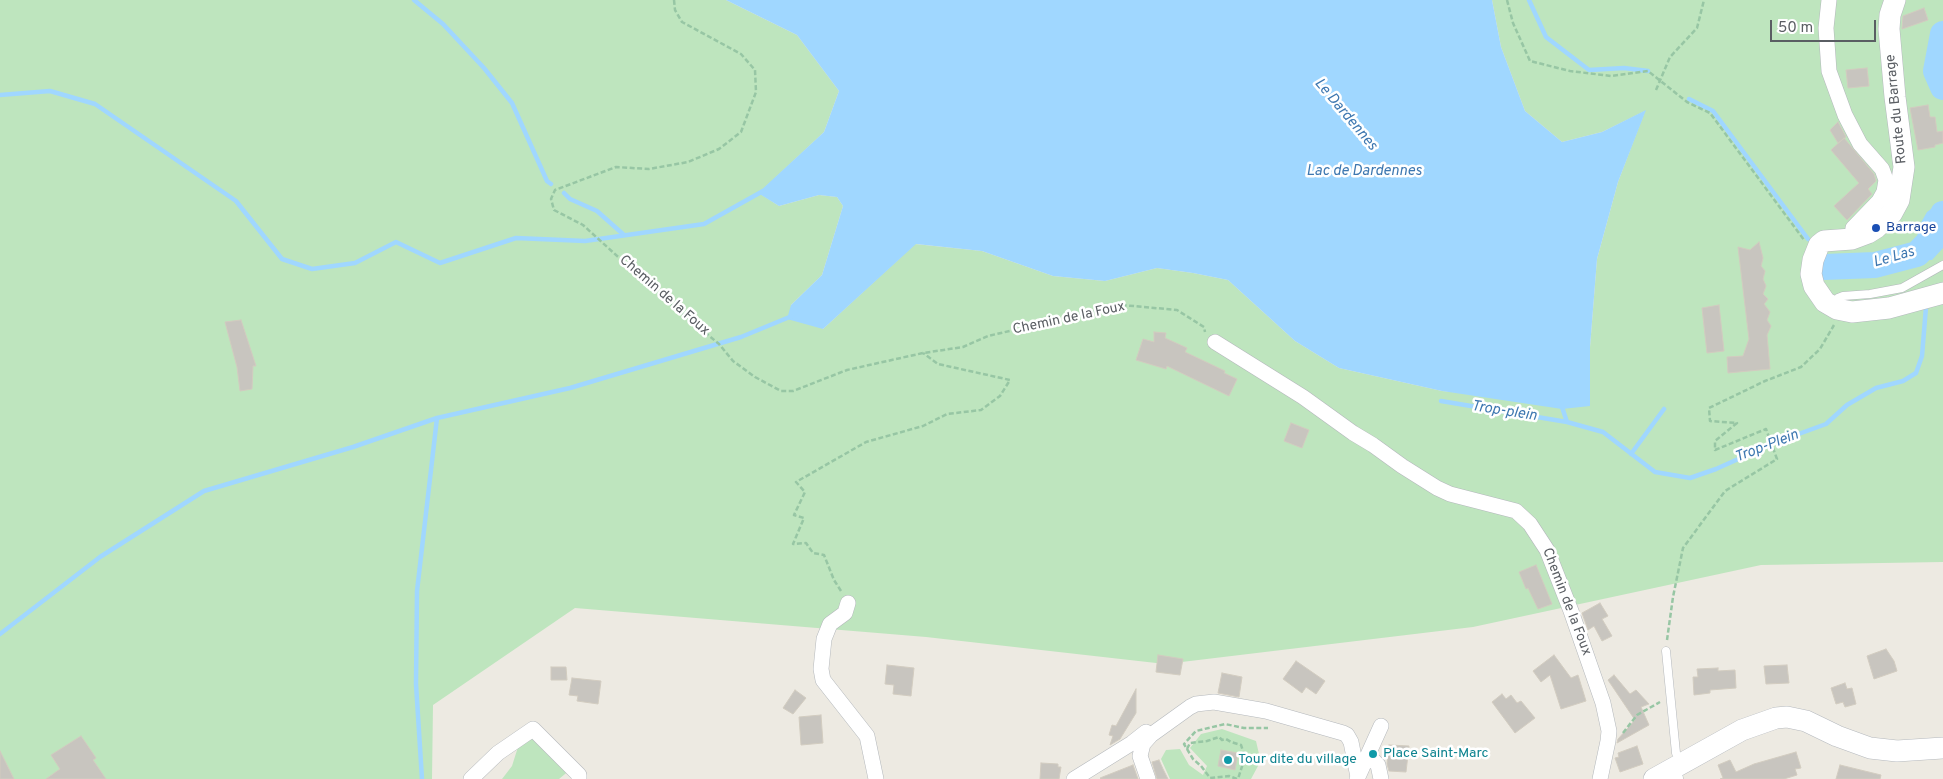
<!DOCTYPE html>
<style>
body{margin:0}
#map{position:relative;width:1943px;height:779px;overflow:hidden;background:#edeae2;font-family:Overpass,sans-serif}
canvas{display:block}
.scale{position:absolute;left:1770px;top:20px;width:106px;height:22px;box-sizing:border-box;border:2px solid #5a5e63;border-top:0;padding-left:6px;font-size:15px;line-height:18px;white-space:nowrap;color:#5a5e63;-webkit-text-stroke:4px #fff;paint-order:stroke}
</style>
<div id="map">
<canvas width="1943" height="779"></canvas>
<div class="scale">50 m</div>
</div>
<script>
const g = document.querySelector('canvas').getContext('2d');
g.lineJoin = 'round';
function fill(path, color) { g.fillStyle = color; g.fill(path, 'evenodd'); }
const poly = rows => new Path2D(rows.map(r => 'M' + r).join(''));
function stroke(path, color, width, dash) { g.strokeStyle = color; g.lineWidth = width; g.lineCap = dash ? 'butt' : 'round'; g.setLineDash(dash || []); g.stroke(path); }
function label(font, color, halo, rows, align = 'center') {
  g.font = font + ' Overpass,sans-serif'; g.lineWidth = 5; g.setLineDash([]); g.textBaseline = 'middle'; g.strokeStyle = halo; g.fillStyle = color; for (const [text, x, y, turn = 0] of rows) {
    g.save(); g.translate(x, y); g.rotate((+turn || 0) * Math.PI / 180); g.textAlign = isNaN(turn) ? turn : align; if (halo) g.strokeText(text, 0, 0); g.fillText(text, 0, 0); g.restore();
  }
}
fill(poly([
 [0,0,726,0,797,35,839,91,824,132,759,193,779,206,819,195,837,197,843,206,822,275,791,305,823,329,915,244,982,251,1053,276,1105,281,1157,268,1193,273,1228,280,1295,341,1339,368,1442,391,1590,406,1590,347,1597,259,1618,182,1645,111,1602,132,1562,142,1525,111,1501,47,1492,0,1943,0,1943,562,1761,565,1473,627,1165,664,926,637,575,608,433,705,432,779,0,779],
 [1222,729,1256,741,1259,754,1258,766,1251,779,1170,779,1161,759,1166,750,1180,749,1189,765,1203,775,1207,766,1190,748,1201,734],
 [532,737,571,769,559,779,502,779,512,766,518,747]
]), '#bee5be');
fill(poly([
 [726,0,1492,0,1501,47,1525,111,1562,142,1602,132,1646,110,1618,182,1597,259,1590,347,1590,406,1562,409,1442,391,1339,368,1295,341,1228,280,1193,273,1157,268,1105,281,1053,276,982,251,916,244,823,329,787,319,791,305,822,275,843,206,837,197,819,195,779,206,758,193,824,132,839,91,797,35],
 [1938,204,1943,205,1943,248,1932,260,1923,260,1917,254,1916,244,1919,226,1927,212]
]), '#a0d7ff');
stroke(poly([
 [414,0,443,24,484,68,512,103,547,181,551,184],
 [1529,0,1546,37,1589,70,1624,68,1648,71],
 [0,95,50,91,95,104,236,201,282,259,312,269,355,263,396,242,440,263,516,238,585,241,704,224,763,191],
 [1689,99,1713,111,1808,239],
 [564,193,570,199,597,211,624,235],
 [1441,401,1567,422],
 [1561,404,1567,422,1603,432,1655,472,1690,478,1716,469,1774,443,1826,424,1847,405,1876,388,1903,381,1916,373,1922,356,1926,307],
 [1631,454,1664,409],
 [0,634,100,557,204,491,353,447,437,418,570,388,741,337,792,316],
 [422,779,416,684,417,591,437,418]
]), '#a0d7ff', 4.5);
stroke(poly([
 [1943,34,1936,71,1943,87],
 [1824,267,1875,265,1917,254,1936,235,1943,214]
]), '#a0d7ff', 26);
const building = poly([
 [1924,8,1928,20,1902,29,1903,16,1924,8],
 [1867,68,1869,86,1848,88,1846,70,1867,68],
 [1928,105,1930,117,1935,117,1937,132,1943,131,1943,143,1935,145,1935,147,1918,150,1910,108,1928,105],
 [1838,122,1846,137,1838,143,1830,130,1838,122],
 [1844,138,1874,174,1876,181,1868,189,1872,194,1871,195,1847,220,1834,206,1859,183,1831,150,1844,138],
 [1759,242,1763,258,1761,266,1765,271,1763,279,1766,286,1763,294,1768,299,1764,304,1770,312,1767,320,1771,326,1767,335,1770,369,1728,373,1727,357,1743,356,1749,339,1738,247,1750,250,1759,242],
 [1719,305,1724,351,1707,353,1702,308,1719,305],
 [241,320,256,366,253,366,252,389,240,391,237,367,225,322,241,320],
 [1154,332,1166,333,1165,338,1187,348,1185,352,1225,371,1224,373,1237,379,1229,396,1167,366,1166,369,1136,360,1143,339,1154,342,1154,332],
 [1291,423,1309,430,1302,448,1284,441,1291,423],
 [1536,565,1552,604,1538,609,1528,588,1526,589,1519,572,1536,565],
 [1600,603,1608,616,1602,619,1612,636,1602,641,1594,626,1588,630,1582,613,1600,603],
 [1886,649,1894,661,1897,671,1874,679,1867,656,1886,649],
 [1158,655,1183,659,1180,675,1156,672,1158,655],
 [1554,655,1571,678,1578,675,1586,701,1561,709,1550,675,1541,682,1533,671,1554,655],
 [1296,661,1325,681,1316,694,1306,687,1302,693,1283,679,1296,661],
 [887,665,914,668,911,696,893,694,894,685,885,684,887,665],
 [1787,665,1789,683,1766,684,1764,666,1787,665],
 [551,667,566,667,567,680,551,680,551,667],
 [1718,668,1718,671,1735,670,1736,688,1710,690,1710,693,1694,695,1693,677,1698,677,1697,669,1718,668],
 [1222,673,1242,677,1239,697,1218,693,1222,673],
 [1614,675,1630,694,1636,690,1649,704,1641,707,1649,725,1617,743,1618,739,1635,720,1608,680,1614,675],
 [572,678,601,681,598,704,577,701,578,696,569,695,572,678],
 [1845,683,1847,689,1852,688,1856,704,1845,707,1843,702,1836,704,1831,688,1845,683],
 [1136,689,1136,713,1120,739,1110,745,1113,736,1109,735,1112,725,1116,726,1136,689],
 [795,690,806,698,793,714,783,708,795,690],
 [1502,694,1506,699,1511,695,1517,703,1521,701,1535,718,1515,733,1492,702,1502,694],
 [821,715,823,743,801,745,799,717,821,715],
 [81,736,96,758,93,760,106,779,46,779,60,769,51,755,81,736],
 [1389,745,1409,746,1406,772,1389,771,1387,764,1389,745],
 [1637,746,1643,764,1620,772,1615,758,1619,757,1618,753,1637,746],
 [1221,750,1238,753,1235,770,1218,766,1221,750],
 [0,751,14,779,0,779,0,751],
 [1796,752,1801,768,1795,769,1797,775,1784,779,1720,779,1723,778,1718,765,1730,760,1736,772,1754,764,1796,752],
 [1159,760,1163,769,1168,779,1157,779,1152,762,1159,760],
 [1041,763,1058,764,1058,767,1061,767,1059,779,1040,779,1041,763],
 [1133,765,1138,779,1101,779,1100,778,1133,765],
 [1840,765,1881,775,1880,779,1836,779,1840,765]
]);
fill(building, '#c8c5bf');
stroke(building, '#d2ccc0', 1);
const lane = poly([
 [1832,304,1838,298,1843,296,1870,294,1902,288,1943,265],
 [1666,651,1676,753],
 [1679,778,1679,779]
]);
const street = poly([
 [1829,0,1826,28,1829,71,1845,115,1860,144,1882,169,1886,180,1884,192,1879,201,1853,228,1852,239],
 [1215,342,1303,397,1353,433,1373,445,1402,466,1437,488,1450,494,1516,511,1530,524,1547,550,1571,611,1603,703,1609,731,1608,741,1600,779],
 [848,603,845,613,830,624,824,639,821,669,823,680,867,736,876,779],
 [1367,760,1374,761,1378,765,1381,779],
 [471,779,498,753,533,729,579,775,579,779],
 [1074,779,1132,743,1146,732],
 [1148,779,1140,756,1143,744,1151,735,1190,707,1196,704,1214,702,1266,711,1343,733,1347,735,1351,742,1358,777],
 [1357,779,1381,726]
]);
const secondary = poly([
 [1895,0,1890,15,1889,29,1895,97,1904,167,1899,200,1892,213,1876,228,1868,233,1852,239,1824,241,1819,245,1813,260,1811,274,1814,286,1825,302,1837,309,1852,312,1889,308,1943,293],
 [1654,779,1742,730,1776,718,1787,717,1806,721,1837,736,1870,748,1897,751,1943,748]
]);
stroke(lane, '#b4b8bc', 9);
stroke(street, '#b4b8bc', 16);
stroke(secondary, '#b5b9be', 22);
stroke(poly([
 [674,0,675,10,682,22,741,54,755,70,756,92,741,132,719,149,688,162,649,169,616,167,555,190,551,199,554,210,583,225,660,295,719,344,733,361,755,377,781,391,793,391,847,370,923,353,963,347,988,336,1122,305,1177,310,1204,327,1205,332],
 [1507,0,1513,23,1530,61,1570,71,1611,76,1648,71,1687,102,1710,113,1804,240],
 [1656,90,1670,57,1697,28,1704,0],
 [841,591,834,580,824,555,813,553,806,543,793,544,804,518,794,515,805,492,796,482,866,442,923,426,947,414,981,410,1000,396,1010,380,938,364,923,353],
 [1667,640,1673,597,1683,548,1725,491,1777,459,1766,429,1715,450,1715,441,1737,423,1710,421,1709,408,1765,381,1801,367,1820,349,1834,325],
 [1623,733,1637,715,1660,702],
 [1187,749,1190,743,1207,741,1219,737,1222,740,1226,739,1231,742,1241,745,1245,757,1238,779],
 [1237,779,1229,776,1210,778,1201,766,1193,759,1184,744,1196,731,1225,724,1244,728,1268,728]
]), '#97c6a4', 2.5, [5, 2.5]);
stroke(lane, '#fff', 8);
stroke(street, '#fff', 15);
stroke(secondary, '#fff', 21);
for (const [x, y, r, color] of [
 [1876,228,5,"#1a4fb4"],
 [1373,754,5,"#0f9aa8"],
 [1228,760,5,"#0f9aa8"]
]) { const dot = new Path2D(); dot.arc(x, y, r, 0, 2 * Math.PI); g.fillStyle = color; g.fill(dot); stroke(dot, '#fff', 2); }
label('14px', '#5a5e63', '#fff', [
 ["Route du Barrage",1897,109,-96],
 ["Chemin de la Foux",664,296,41],
 ["Chemin de la Foux",1069,319,-12],
 ["Chemin de la Foux",1566,602,69]
]);
label('14px', '#164399', '#fff', [
 ["Barrage",1886,228]
], 'left');
label('14px', '#0d838f', '#fff', [
 ["Place Saint-Marc",1383,754],
 ["Tour dite du village",1238,760]
], 'left');
label('italic 15px', '#3d77b0', '#fff', [
 ["Le Dardennes",1345,115,50],
 ["Lac de Dardennes",1364,172],
 ["Le Las",1894,258,-16],
 ["Trop-plein",1504,412,9],
 ["Trop-Plein",1767,447,-21]
]);
</script>
